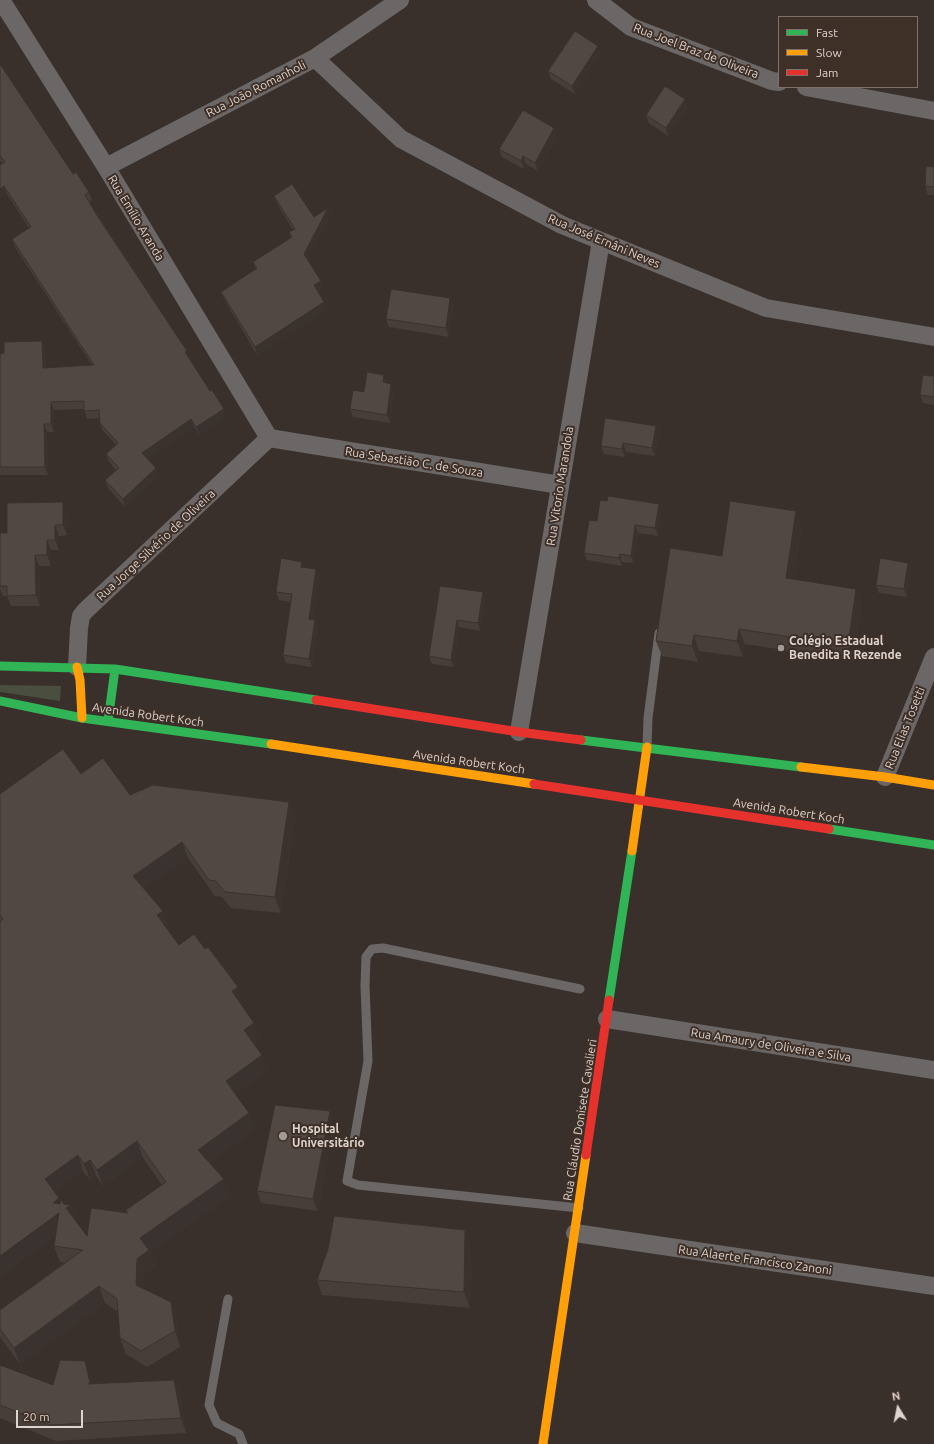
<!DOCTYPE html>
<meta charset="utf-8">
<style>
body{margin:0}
#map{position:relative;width:934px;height:1444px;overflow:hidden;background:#39302c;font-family:Ubuntu,sans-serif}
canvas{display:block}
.legend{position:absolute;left:778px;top:16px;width:140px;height:72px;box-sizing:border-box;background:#3e2f27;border:1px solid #7e716a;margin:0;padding:5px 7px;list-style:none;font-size:12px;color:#ded4cf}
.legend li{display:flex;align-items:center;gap:8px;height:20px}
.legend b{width:20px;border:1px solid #7e716a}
.north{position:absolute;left:878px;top:1388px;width:40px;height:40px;-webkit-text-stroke:3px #3e2f27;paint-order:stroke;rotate:350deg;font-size:11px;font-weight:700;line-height:16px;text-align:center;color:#ded4cf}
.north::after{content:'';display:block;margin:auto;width:14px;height:18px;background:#ded4cf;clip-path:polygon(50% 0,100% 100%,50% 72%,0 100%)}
.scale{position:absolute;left:16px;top:1410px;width:67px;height:18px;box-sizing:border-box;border:2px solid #ded4cf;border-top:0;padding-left:5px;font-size:12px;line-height:14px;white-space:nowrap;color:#ded4cf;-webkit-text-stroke:3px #3e2f27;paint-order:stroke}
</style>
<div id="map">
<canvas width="934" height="1444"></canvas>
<ul class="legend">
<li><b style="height:5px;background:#30b455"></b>Fast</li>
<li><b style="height:5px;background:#ff9f0a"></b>Slow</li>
<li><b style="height:5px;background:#e5322d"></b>Jam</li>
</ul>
<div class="north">N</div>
<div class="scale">20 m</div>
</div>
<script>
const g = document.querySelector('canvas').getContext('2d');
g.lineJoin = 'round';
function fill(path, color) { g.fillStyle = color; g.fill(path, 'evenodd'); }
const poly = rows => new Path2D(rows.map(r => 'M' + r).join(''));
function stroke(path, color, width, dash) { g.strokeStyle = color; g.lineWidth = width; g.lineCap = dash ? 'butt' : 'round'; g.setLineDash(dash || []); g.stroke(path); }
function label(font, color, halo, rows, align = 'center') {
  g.font = font + ' Ubuntu,sans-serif'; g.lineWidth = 4; g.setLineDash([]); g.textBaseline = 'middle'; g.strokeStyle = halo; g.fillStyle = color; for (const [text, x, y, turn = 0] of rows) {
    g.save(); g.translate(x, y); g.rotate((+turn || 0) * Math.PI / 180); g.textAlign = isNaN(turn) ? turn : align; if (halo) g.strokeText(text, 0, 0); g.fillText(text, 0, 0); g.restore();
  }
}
fill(poly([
 [0,685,61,686,60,701,0,692]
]), '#494e3e');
stroke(poly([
 [647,747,648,718,659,633],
 [579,1208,358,1185,347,1181,368,1061,365,986,366,957,372,949,383,948,580,989],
 [228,1299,209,1405,217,1423,239,1434,243,1444]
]), '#6b6766', 9);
stroke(poly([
 [1,0,106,167,269,438],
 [596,0,631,27,772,81,779,82],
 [315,58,401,139,562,225,766,308,934,337],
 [806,87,934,111],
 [106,167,315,58,400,0],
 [269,438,560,485],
 [77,667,79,628,81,616,85,611,269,438],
 [519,732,601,241],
 [885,777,934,657],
 [607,1019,934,1070],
 [575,1233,934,1286]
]), '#6b6766', 18);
stroke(poly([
 [0,666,115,669,316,700],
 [0,701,82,718,271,744],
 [108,721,115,669],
 [581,740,801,767],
 [829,829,934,845],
 [609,1000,632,851]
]), '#30b455', 9);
stroke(poly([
 [77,667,80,680,82,718],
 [271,744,534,784],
 [801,767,885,777,934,785],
 [632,851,647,747],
 [543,1444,586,1155]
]), '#ff9f0a', 9);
stroke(poly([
 [316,700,519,732,581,740],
 [534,784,829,829],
 [586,1155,609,1000]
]), '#e5322d', 9);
fill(poly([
 [601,54,575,94,551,79,548,71],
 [0,64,73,174,89,192,92,200,89,202,187,351,190,359,189,359,227,417,199,435,194,427,147,459,159,476,125,507,108,488,105,480,116,470,109,462,106,454,116,445,103,431,100,423,100,418,87,419,84,409,54,410,54,432,47,432,48,475,0,475,0,354,4,353,42,341,45,349,46,368,92,365,15,247,12,239,29,228,7,194,0,199,0,165,3,164,0,160],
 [688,107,668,136,649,123,646,115],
 [554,128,557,137,538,171,526,164,524,169,502,157,499,149],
 [934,167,934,195,928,195,925,186],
 [274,196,314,217,331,215,307,259,323,288,318,291,324,302,327,309,257,355,224,299,221,292,256,269,253,262,291,238,289,232,293,230,277,203],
 [450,298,453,306,449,337,389,327,386,319],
 [934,376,934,405,923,403,920,395],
 [387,383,394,392,390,423,353,417,350,409,364,392],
 [656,426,659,434,655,456,626,452,625,457,604,454,601,446],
 [659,504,661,512,658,536,638,533,633,563,622,562,622,566,587,560,584,553,597,521],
 [67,513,67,535,59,536,59,550,51,550,51,566,39,566,40,606,11,606,7,596,3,596,0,589,0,533,7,533],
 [802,527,794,579,862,604,854,661,745,644,743,657,699,651,698,662,662,656,656,641,722,556],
 [908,563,911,571,907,597,879,593,876,585],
 [304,567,316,569,319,577,313,620,315,620,318,628,312,667,286,663,283,655,291,602,279,600,276,592],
 [440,586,485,599,480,631,459,627,454,667,432,664,429,656],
 [81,774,130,795,289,802,295,818,281,913,231,908,222,897,215,896,188,858,144,889,169,927,167,928,179,945,243,1003,241,1005,260,1039,254,1044,268,1071,236,1094,255,1129,209,1162,230,1196,150,1252,155,1266,143,1275,143,1288,171,1302,177,1318,180,1347,147,1367,126,1354,120,1338,118,1312,105,1303,20,1364,0,1337,0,1310,65,1262,60,1262,54,1246,56,1236,0,1277,0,794],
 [143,1158,162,1185,126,1210,127,1213,87,1236,76,1221,70,1205,64,1204,60,1201,59,1198,55,1192,83,1171,90,1180,96,1176,103,1186],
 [334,1123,318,1211,261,1203,257,1191],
 [471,1246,470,1308,322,1295,317,1280],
 [0,1365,53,1385,91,1377,92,1384,174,1380,180,1395,186,1433,56,1441,0,1418]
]), '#473e3a');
fill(poly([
 [598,46,601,54,575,94,572,86],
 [685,99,688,107,668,136,666,128],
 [554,128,557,137,538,171,535,163],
 [523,156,526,164,524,169,521,161],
 [4,186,7,194,0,199,0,189],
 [328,208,331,215,306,261,304,254],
 [321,281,323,288,316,292,314,285],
 [450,298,453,306,449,337,446,328],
 [324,302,327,309,257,355,255,347],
 [42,341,45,349,46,376,43,368],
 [187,351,190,359,188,360,185,352],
 [384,375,387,383,383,382],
 [391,384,394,392,390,423,387,415],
 [51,402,54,410,54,432,51,424],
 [224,409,227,417,199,435,196,427],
 [191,419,194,427,145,461,142,453],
 [44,424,47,432,48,475,45,467],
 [656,426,659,434,655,456,652,448],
 [623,443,626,452,625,457,622,449],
 [156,468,159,476,125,507,123,499],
 [63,502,67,513,67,535,63,525],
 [659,504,661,512,658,536,655,528],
 [796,511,802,527,792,594,786,578],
 [55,525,59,536,59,550,55,540],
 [635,525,638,533,633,563,631,556],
 [47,540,51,550,51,566,47,555],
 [620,554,622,562,622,566,619,558],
 [35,555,39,566,40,606,36,595],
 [302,562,305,570,301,567],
 [908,563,911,571,907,597,904,589],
 [316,569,319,577,312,628,309,619],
 [856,589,862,604,854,661,848,646],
 [483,592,485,599,480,631,478,623],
 [315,620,318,628,312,667,309,659],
 [457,620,459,627,454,667,451,660],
 [739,629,745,644,743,657,737,641],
 [694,635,699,651,698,662,692,646],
 [289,802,295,818,281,913,275,897],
 [182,842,188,858,139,893,133,876],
 [163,911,169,927,163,931,157,915],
 [238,987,243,1003,238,1007,232,991],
 [254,1023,260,1039,250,1046,244,1030],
 [262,1055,268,1071,232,1097,226,1081],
 [330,1111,334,1123,318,1211,313,1199],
 [249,1113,255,1129,203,1166,198,1150],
 [137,1141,143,1158,103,1186,97,1170],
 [78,1155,83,1171,51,1195,45,1179],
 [90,1160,96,1176,90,1180,84,1164],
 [224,1179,230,1196,150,1252,155,1266,143,1275,142,1301,136,1285,137,1259,140,1238],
 [59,1198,65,1214,65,1230,0,1277,0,1256,53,1203],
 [70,1205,76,1221,72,1224,66,1208],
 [465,1230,471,1246,470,1308,464,1292],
 [99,1286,105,1303,20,1364,14,1348],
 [171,1302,177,1318,180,1347,175,1331],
 [85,1361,91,1377,96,1398,90,1383],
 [174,1380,180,1395,186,1433,181,1418]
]), '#39322f');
const building = poly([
 [575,31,598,46,572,86,548,71,575,31],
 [0,64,73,174,76,172,89,192,85,195,98,217,187,351,185,352,210,391,212,390,224,409,196,427,191,419,142,453,156,468,123,499,105,480,119,468,106,454,118,443,100,423,99,410,84,411,84,401,51,402,51,424,44,424,45,467,0,467,0,354,4,353,4,342,42,341,43,368,94,365,12,239,31,227,4,186,0,189,0,165,5,162,0,156,0,64],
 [665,86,685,99,666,128,646,115,665,86],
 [523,110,554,128,535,163,523,156,521,161,499,149,523,110],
 [926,166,934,167,934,187,925,186,926,166],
 [292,184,314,217,328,208,304,254,321,281,314,285,324,302,255,347,221,292,257,268,253,262,292,237,289,232,295,229,274,196,292,184],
 [391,289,450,298,446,328,386,319,391,289],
 [367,372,384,375,383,382,391,384,387,415,350,409,353,390,364,392,367,372],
 [923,375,934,376,934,397,920,395,923,375],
 [605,418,656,426,652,448,623,443,622,449,601,446,605,418],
 [608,496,659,504,655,528,635,525,631,556,620,554,619,558,584,553,589,520,597,521,600,500,607,501,608,496],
 [730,501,796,511,786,578,856,589,848,646,739,629,737,641,694,635,692,646,656,641,670,548,722,556,730,501],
 [63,502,63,525,55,525,55,540,47,540,47,555,35,555,36,595,7,596,7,586,0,586,0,533,7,533,7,503,63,502],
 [281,558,302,562,301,567,316,569,309,619,315,620,309,659,283,655,292,594,276,592,281,558],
 [880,558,908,563,904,589,876,585,880,558],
 [440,586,483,592,478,623,457,620,451,660,429,656,440,586],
 [63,749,81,774,103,758,130,795,153,785,289,802,275,897,225,892,216,881,209,880,182,842,133,876,163,911,157,915,179,945,194,934,205,949,208,947,238,987,232,991,254,1023,244,1030,262,1055,226,1081,249,1113,198,1150,224,1179,140,1238,149,1250,137,1259,136,1285,171,1302,175,1331,141,1351,120,1338,117,1299,99,1286,14,1348,0,1329,0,1310,83,1250,54,1246,59,1213,0,1256,0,921,3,919,0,915,0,794,63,749],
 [137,1141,166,1182,126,1210,128,1213,91,1208,87,1236,66,1208,70,1205,64,1204,61,1200,60,1204,53,1203,59,1198,45,1179,78,1155,84,1164,90,1160,97,1170,137,1141],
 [275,1105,330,1111,313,1199,257,1191,275,1105],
 [334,1216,465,1230,464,1292,317,1280,328,1249,334,1216],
 [60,1360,85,1361,90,1383,88,1384,174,1380,181,1418,50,1425,0,1405,0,1365,53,1385,60,1360]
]);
fill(building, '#524843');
stroke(building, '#39322f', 1);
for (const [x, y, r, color] of [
 [781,648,4,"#a49b96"],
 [283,1136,5,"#a49b96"]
]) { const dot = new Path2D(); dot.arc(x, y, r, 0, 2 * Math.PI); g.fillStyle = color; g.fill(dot); stroke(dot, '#3e2f27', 1.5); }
label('12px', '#ded4cf', '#3e2f27', [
 ["Rua Joel Braz de Oliveira",696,51,21],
 ["Rua João Romanholi",256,89,-27],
 ["Rua Emílio Aranda",136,218,59],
 ["Rua José Ernâni Neves",604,241,23],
 ["Rua Sebastião C. de Souza",414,462,9],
 ["Rua Vitorio Marandola",560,486,-81],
 ["Rua Jorge Silvério de Oliveira",156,545,-43],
 ["Avenida Robert Koch",148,715,8],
 ["Rua Elias Tosetti",905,728,-68],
 ["Avenida Robert Koch",469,762,8],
 ["Avenida Robert Koch",789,811,9],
 ["Rua Amaury de Oliveira e Silva",771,1045,9],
 ["Rua Cláudio Donisete Cavalieri",580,1120,-81],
 ["Rua Alaerte Francisco Zanoni",755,1260,8]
]);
label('bold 12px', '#ded4cf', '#3e2f27', [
 ["Colégio Estadual",789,641],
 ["Benedita R Rezende",789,655],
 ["Hospital",292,1129],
 ["Universitário",292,1143]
], 'left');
</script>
